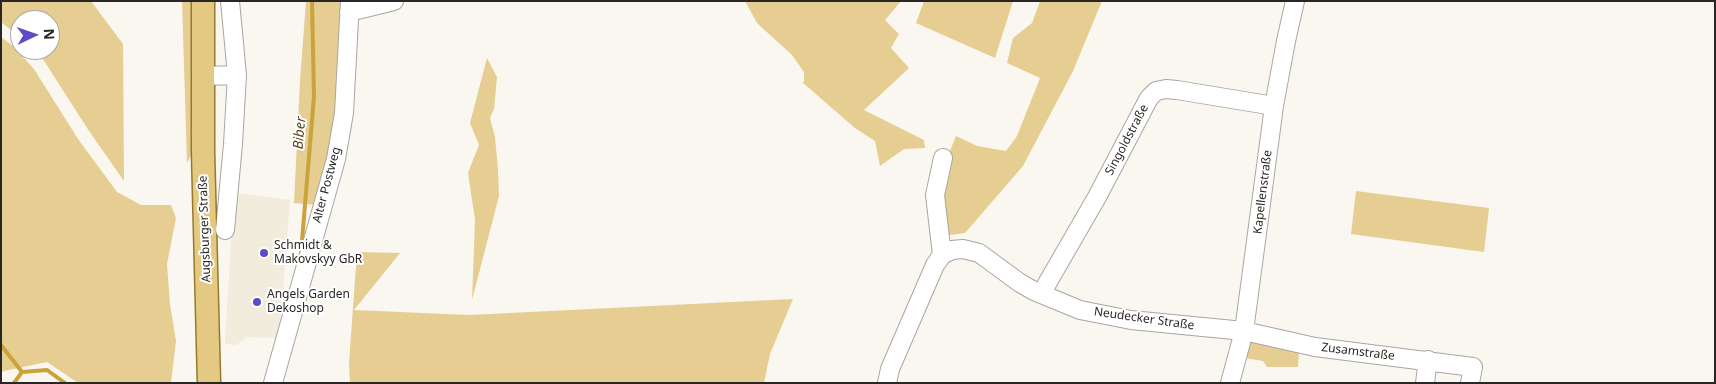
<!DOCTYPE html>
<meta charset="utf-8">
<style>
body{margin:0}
#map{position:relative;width:1716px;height:384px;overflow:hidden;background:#faf7f0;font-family:"Noto Sans",sans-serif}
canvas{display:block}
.frame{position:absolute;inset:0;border:2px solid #282725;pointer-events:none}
.north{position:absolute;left:10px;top:10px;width:50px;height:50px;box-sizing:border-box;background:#fff;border:1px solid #a9a9a8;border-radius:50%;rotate:87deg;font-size:14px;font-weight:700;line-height:20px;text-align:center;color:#282725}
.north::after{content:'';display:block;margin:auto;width:18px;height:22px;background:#5c4dc5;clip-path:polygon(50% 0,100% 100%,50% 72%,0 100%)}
</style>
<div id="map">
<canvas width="1716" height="384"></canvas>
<div class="frame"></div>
<div class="north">N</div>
</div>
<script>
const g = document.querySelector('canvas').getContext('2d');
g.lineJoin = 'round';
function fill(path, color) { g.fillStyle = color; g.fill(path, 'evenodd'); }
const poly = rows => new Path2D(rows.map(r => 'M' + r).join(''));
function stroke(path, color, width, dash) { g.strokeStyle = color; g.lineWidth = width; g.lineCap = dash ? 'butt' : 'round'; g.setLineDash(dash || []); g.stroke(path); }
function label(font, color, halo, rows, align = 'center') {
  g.font = font + ' "Noto Sans",sans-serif'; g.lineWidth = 4; g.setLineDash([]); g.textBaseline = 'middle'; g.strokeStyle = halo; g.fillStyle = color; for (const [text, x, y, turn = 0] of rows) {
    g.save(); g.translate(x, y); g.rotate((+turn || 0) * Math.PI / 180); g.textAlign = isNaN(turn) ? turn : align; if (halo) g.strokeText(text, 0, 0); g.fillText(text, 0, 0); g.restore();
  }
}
fill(poly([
 [236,193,290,200,279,338,247,337,236,345,225,344,225,341,232,224]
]), '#f2ecdd');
fill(poly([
 [1,1,91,1,123,44,124,181,89,131,41,56,35,50,50,50,50,20,20,20,20,37,1,22],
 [182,1,198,1,197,144,187,163],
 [306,1,343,1,337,99,327,165,317,205,294,203,300,81],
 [745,1,901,1,885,20,899,34,891,48,909,68,864,110,924,140,925,148,904,149,880,166,875,141,855,128,802,82,804,82,804,72,792,55,757,23],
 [924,1,1013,1,995,58,916,23],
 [1040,1,1102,1,1073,71,1023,166,965,233,943,236,943,168,956,136,977,146,1006,151,1017,136,1040,78,1007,63,1013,38,1032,23],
 [1,37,13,46,34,69,78,139,117,192,141,205,171,205,176,218,167,264,170,304,176,341,171,383,78,383,47,362,4,371,1,372],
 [487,58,497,77,494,109,490,118,495,137,498,170,499,196,472,300,475,220,468,173,479,145,470,123],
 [1356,191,1489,208,1484,252,1351,234],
 [357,252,400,253,354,310,469,315,793,299,770,354,764,383,350,383,349,363],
 [1250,340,1299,351,1298,367,1267,367,1263,361,1245,358]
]), '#e6cd91');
stroke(poly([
 [301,253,314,96,312,1],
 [1,345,22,372,47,370,65,383],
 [14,383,22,372]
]), '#caa33b', 4);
const minor = poly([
 [349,12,394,1],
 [202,76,237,75],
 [225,230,233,144,237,75,230,1],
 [942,255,935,195,943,158],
 [1041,294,1097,197,1149,98,1156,91,1166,89,1177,90,1274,106],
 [273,383,336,159,344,113,350,1],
 [887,383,890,369,935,265,942,255,952,250,963,249,979,253,1020,283,1034,291,1080,310,1131,320,1244,331,1315,347,1473,367,1470,383],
 [1230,383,1244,331,1274,106,1286,41,1295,1],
 [1425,383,1428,360]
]);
const major = poly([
 [203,1,203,151,209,383]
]);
stroke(minor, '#a9a6a0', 20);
stroke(major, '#96792b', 25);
stroke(minor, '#fff', 18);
stroke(major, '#e3c982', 22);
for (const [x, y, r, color] of [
 [264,253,5,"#5c4dc5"],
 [257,302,5,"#5c4dc5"]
]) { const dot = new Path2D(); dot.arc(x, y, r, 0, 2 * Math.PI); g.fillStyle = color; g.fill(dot); stroke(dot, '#fff', 2); }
label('12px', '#282725', '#fff', [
 ["Singoldstraße",1127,140,-62],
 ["Alter Postweg",327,185,-75],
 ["Kapellenstraße",1263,192,-83],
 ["Augsburger Straße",205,229,-92],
 ["Neudecker Straße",1144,319,8],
 ["Zusamstraße",1358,352,7]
]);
label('12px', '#282725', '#fff', [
 ["Schmidt &",274,246],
 ["Makovskyy GbR",274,260],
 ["Angels Garden",267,295],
 ["Dekoshop",267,309]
], 'left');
label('italic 14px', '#56451b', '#fff', [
 ["Biber",300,133,-85]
]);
</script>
